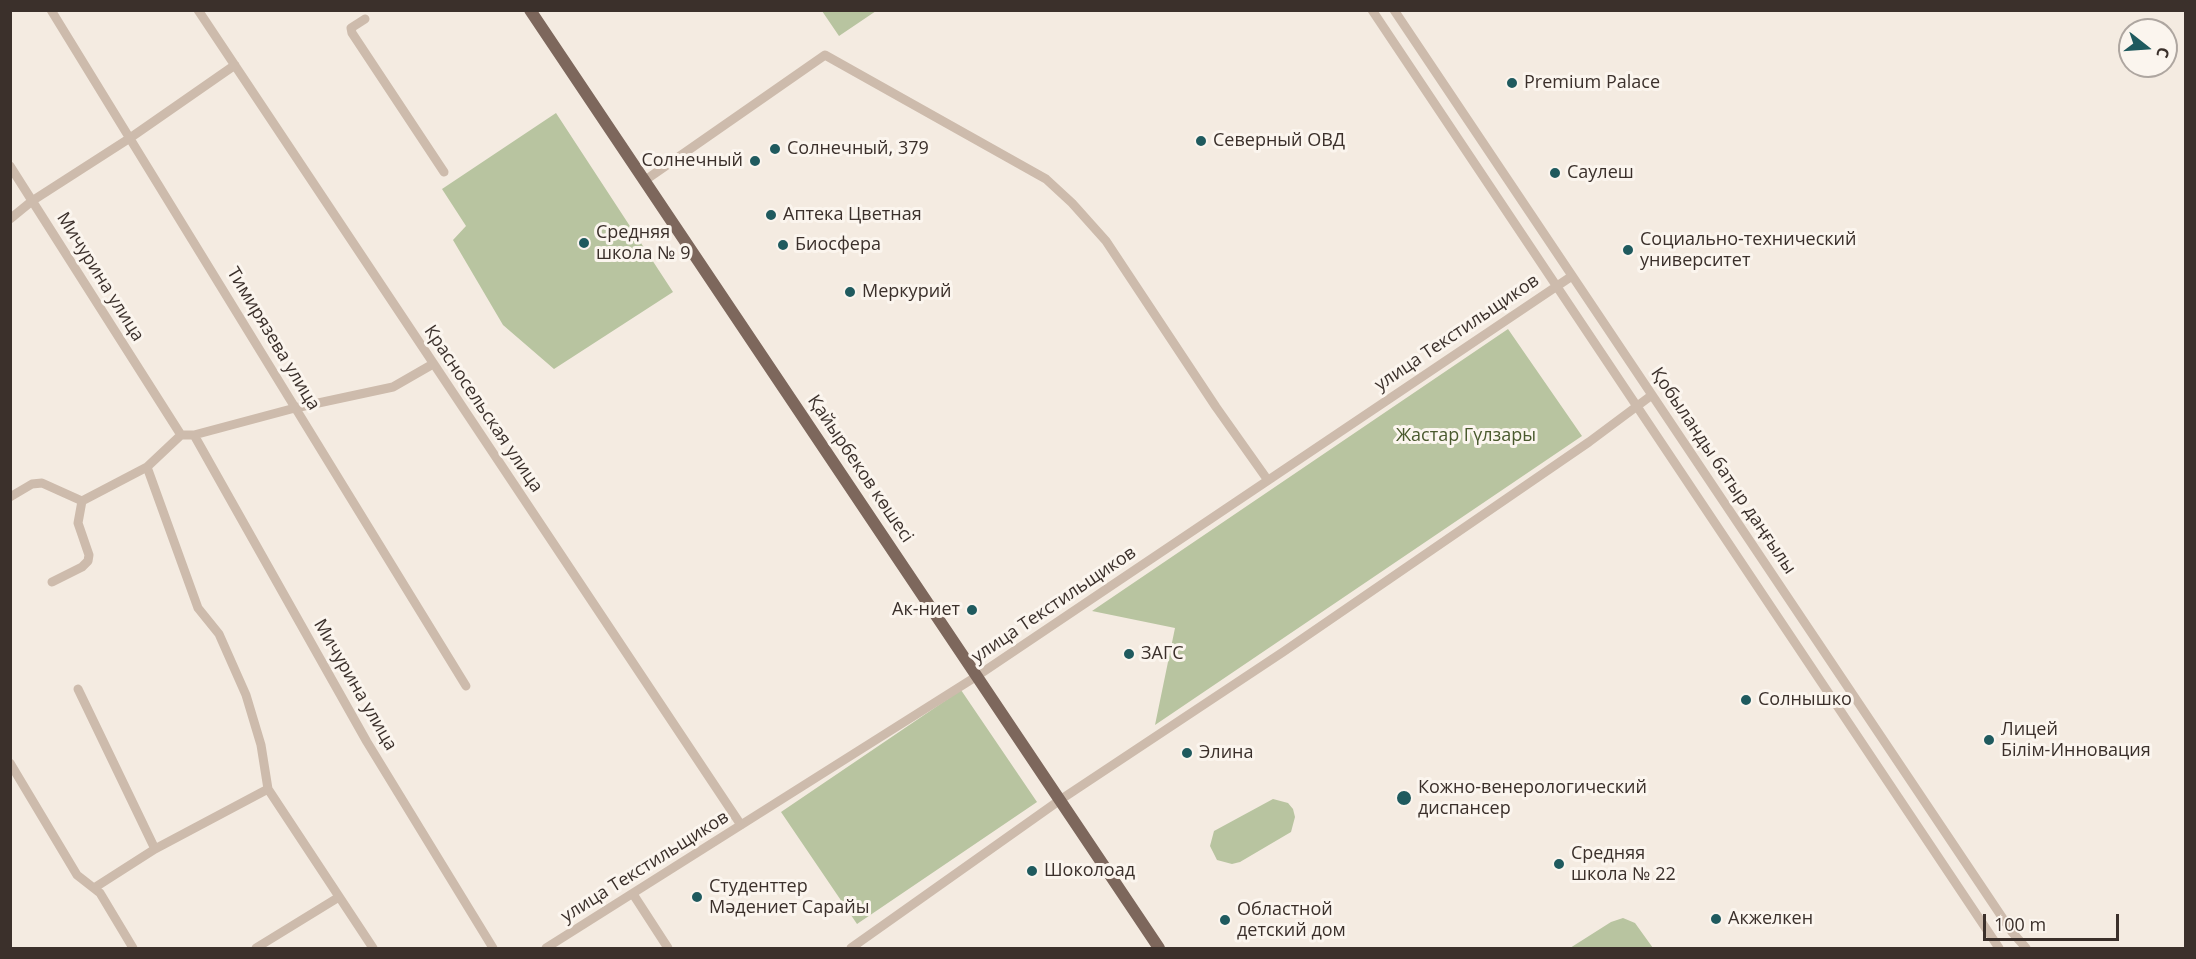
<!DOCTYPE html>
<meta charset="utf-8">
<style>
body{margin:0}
#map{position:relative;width:2196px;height:959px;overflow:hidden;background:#f4ebe1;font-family:"Open Sans",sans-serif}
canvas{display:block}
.frame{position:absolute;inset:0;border:12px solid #3b302b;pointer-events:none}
.north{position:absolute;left:2118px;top:18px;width:60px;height:60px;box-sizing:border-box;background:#fbf5ee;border:2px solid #aea6a0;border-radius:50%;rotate:107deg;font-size:16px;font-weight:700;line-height:24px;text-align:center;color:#3b302b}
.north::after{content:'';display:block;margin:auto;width:21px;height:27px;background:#1f5a5e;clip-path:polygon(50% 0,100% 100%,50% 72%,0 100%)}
.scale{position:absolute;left:1983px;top:914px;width:136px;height:27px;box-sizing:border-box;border:3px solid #3b302b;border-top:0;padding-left:8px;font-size:18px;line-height:21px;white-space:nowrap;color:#3b302b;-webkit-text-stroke:4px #fbf5ee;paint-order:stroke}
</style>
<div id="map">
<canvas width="2196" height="959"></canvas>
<div class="frame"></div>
<div class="north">С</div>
<div class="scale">100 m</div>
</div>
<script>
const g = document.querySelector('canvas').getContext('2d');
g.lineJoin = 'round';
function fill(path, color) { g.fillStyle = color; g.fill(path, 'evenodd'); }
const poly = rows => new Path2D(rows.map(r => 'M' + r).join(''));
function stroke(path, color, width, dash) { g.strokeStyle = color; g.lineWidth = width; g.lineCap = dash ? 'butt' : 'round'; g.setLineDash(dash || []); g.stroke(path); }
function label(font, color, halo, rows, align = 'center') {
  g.font = font + ' "Open Sans",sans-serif'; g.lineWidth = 6; g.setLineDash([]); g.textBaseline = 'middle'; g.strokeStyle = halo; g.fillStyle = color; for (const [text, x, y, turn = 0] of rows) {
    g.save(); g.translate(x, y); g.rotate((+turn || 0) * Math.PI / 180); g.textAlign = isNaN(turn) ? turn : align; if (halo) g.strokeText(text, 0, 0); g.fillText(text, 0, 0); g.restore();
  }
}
fill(poly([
 [822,11,876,11,839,36],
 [556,113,673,292,554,369,503,325,453,240,466,226,442,189],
 [1508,329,1582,436,1155,725,1175,628,1092,611],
 [961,690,1037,802,857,924,781,812],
 [1273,799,1288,803,1293,809,1295,817,1291,832,1240,862,1232,864,1217,860,1210,846,1214,831],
 [1623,918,1635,923,1653,948,1570,948,1611,922]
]), '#b8c4a0');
stroke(poly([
 [51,10,466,686],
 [198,10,741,825],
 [1372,10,1999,948],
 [1394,10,2012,932,2026,948],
 [365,19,351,28,352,33,444,172],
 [10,166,181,435],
 [644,181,825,55,1046,179,1072,203,1106,241,1216,407,1267,479],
 [10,219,32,201,130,138,235,65],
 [194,435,367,742,493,948],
 [147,467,198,608,219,634,246,695,261,745,268,789,373,948],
 [10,497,32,484,42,483,82,501,147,467,181,435,194,435,295,408,393,387,433,364],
 [52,582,82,567,88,561,89,555,78,523,82,501],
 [78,689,155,849],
 [10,763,77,875,100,893,133,948],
 [94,888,155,849,268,789],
 [633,894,668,948],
 [256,948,339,897],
 [546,948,977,676,1572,276],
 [851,948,1060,800,1283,652,1589,442,1652,395]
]), '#cdbbac', 9);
stroke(poly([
 [530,10,1159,948]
]), '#7d675c', 12);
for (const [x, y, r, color] of [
 [1512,83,6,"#1f5a5e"],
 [1201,141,6,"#1f5a5e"],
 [775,149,6,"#1f5a5e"],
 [755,161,6,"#1f5a5e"],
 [1555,173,6,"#1f5a5e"],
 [771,215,6,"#1f5a5e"],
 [584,243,6,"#1f5a5e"],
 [783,245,6,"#1f5a5e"],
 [1628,250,6,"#1f5a5e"],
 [850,292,6,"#1f5a5e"],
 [972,610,6,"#1f5a5e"],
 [1129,654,6,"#1f5a5e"],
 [1746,700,6,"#1f5a5e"],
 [1989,740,6,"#1f5a5e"],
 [1187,753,6,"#1f5a5e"],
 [1404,798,8,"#1f5a5e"],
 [1559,864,6,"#1f5a5e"],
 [1032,871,6,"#1f5a5e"],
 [697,897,6,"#1f5a5e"],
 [1716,919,6,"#1f5a5e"],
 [1225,920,6,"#1f5a5e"]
]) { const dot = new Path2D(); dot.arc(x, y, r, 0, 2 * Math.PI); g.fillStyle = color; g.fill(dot); stroke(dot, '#fbf5ee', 2); }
label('18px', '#3b302b', '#fbf5ee', [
 ["Premium Palace",1524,83],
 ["Северный ОВД",1213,141],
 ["Солнечный, 379",787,149],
 ["Солнечный",743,161,"right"],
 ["Саулеш",1567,173],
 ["Аптека Цветная",783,215],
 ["Средняя",596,233],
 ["школа № 9",596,254],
 ["Социально-технический",1640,240],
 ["университет",1640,261],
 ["Биосфера",795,245],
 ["Меркурий",862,292],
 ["Ак-ниет",960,610,"right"],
 ["ЗАГС",1141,654],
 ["Солнышко",1758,700],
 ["Лицей",2001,730],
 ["Білім-Инновация",2001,751],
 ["Элина",1199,753],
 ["Кожно-венерологический",1418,788],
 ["диспансер",1418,809],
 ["Средняя",1571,854],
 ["школа № 22",1571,875],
 ["Шоколоад",1044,871],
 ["Студенттер",709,887],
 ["Мәдениет Сарайы",709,908],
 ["Областной",1237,910],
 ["детский дом",1237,931],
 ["Акжелкен",1728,919]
], 'left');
label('18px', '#3b302b', '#fbf5ee', [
 ["Мичурина улица",100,277,58],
 ["улица Текстильщиков",1457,333,-34],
 ["Тимирязева улица",273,339,59],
 ["Красносельская улица",483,409,56],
 ["Қайырбеков көшесі",860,469,56],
 ["Қобыланды батыр даңғылы",1723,471,56],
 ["улица Текстильщиков",1054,605,-34],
 ["Мичурина улица",355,685,60],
 ["улица Текстильщиков",645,867,-32]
]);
label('18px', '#4a5a2e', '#fbf5ee', [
 ["Жастар Гүлзары",1466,436]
]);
</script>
